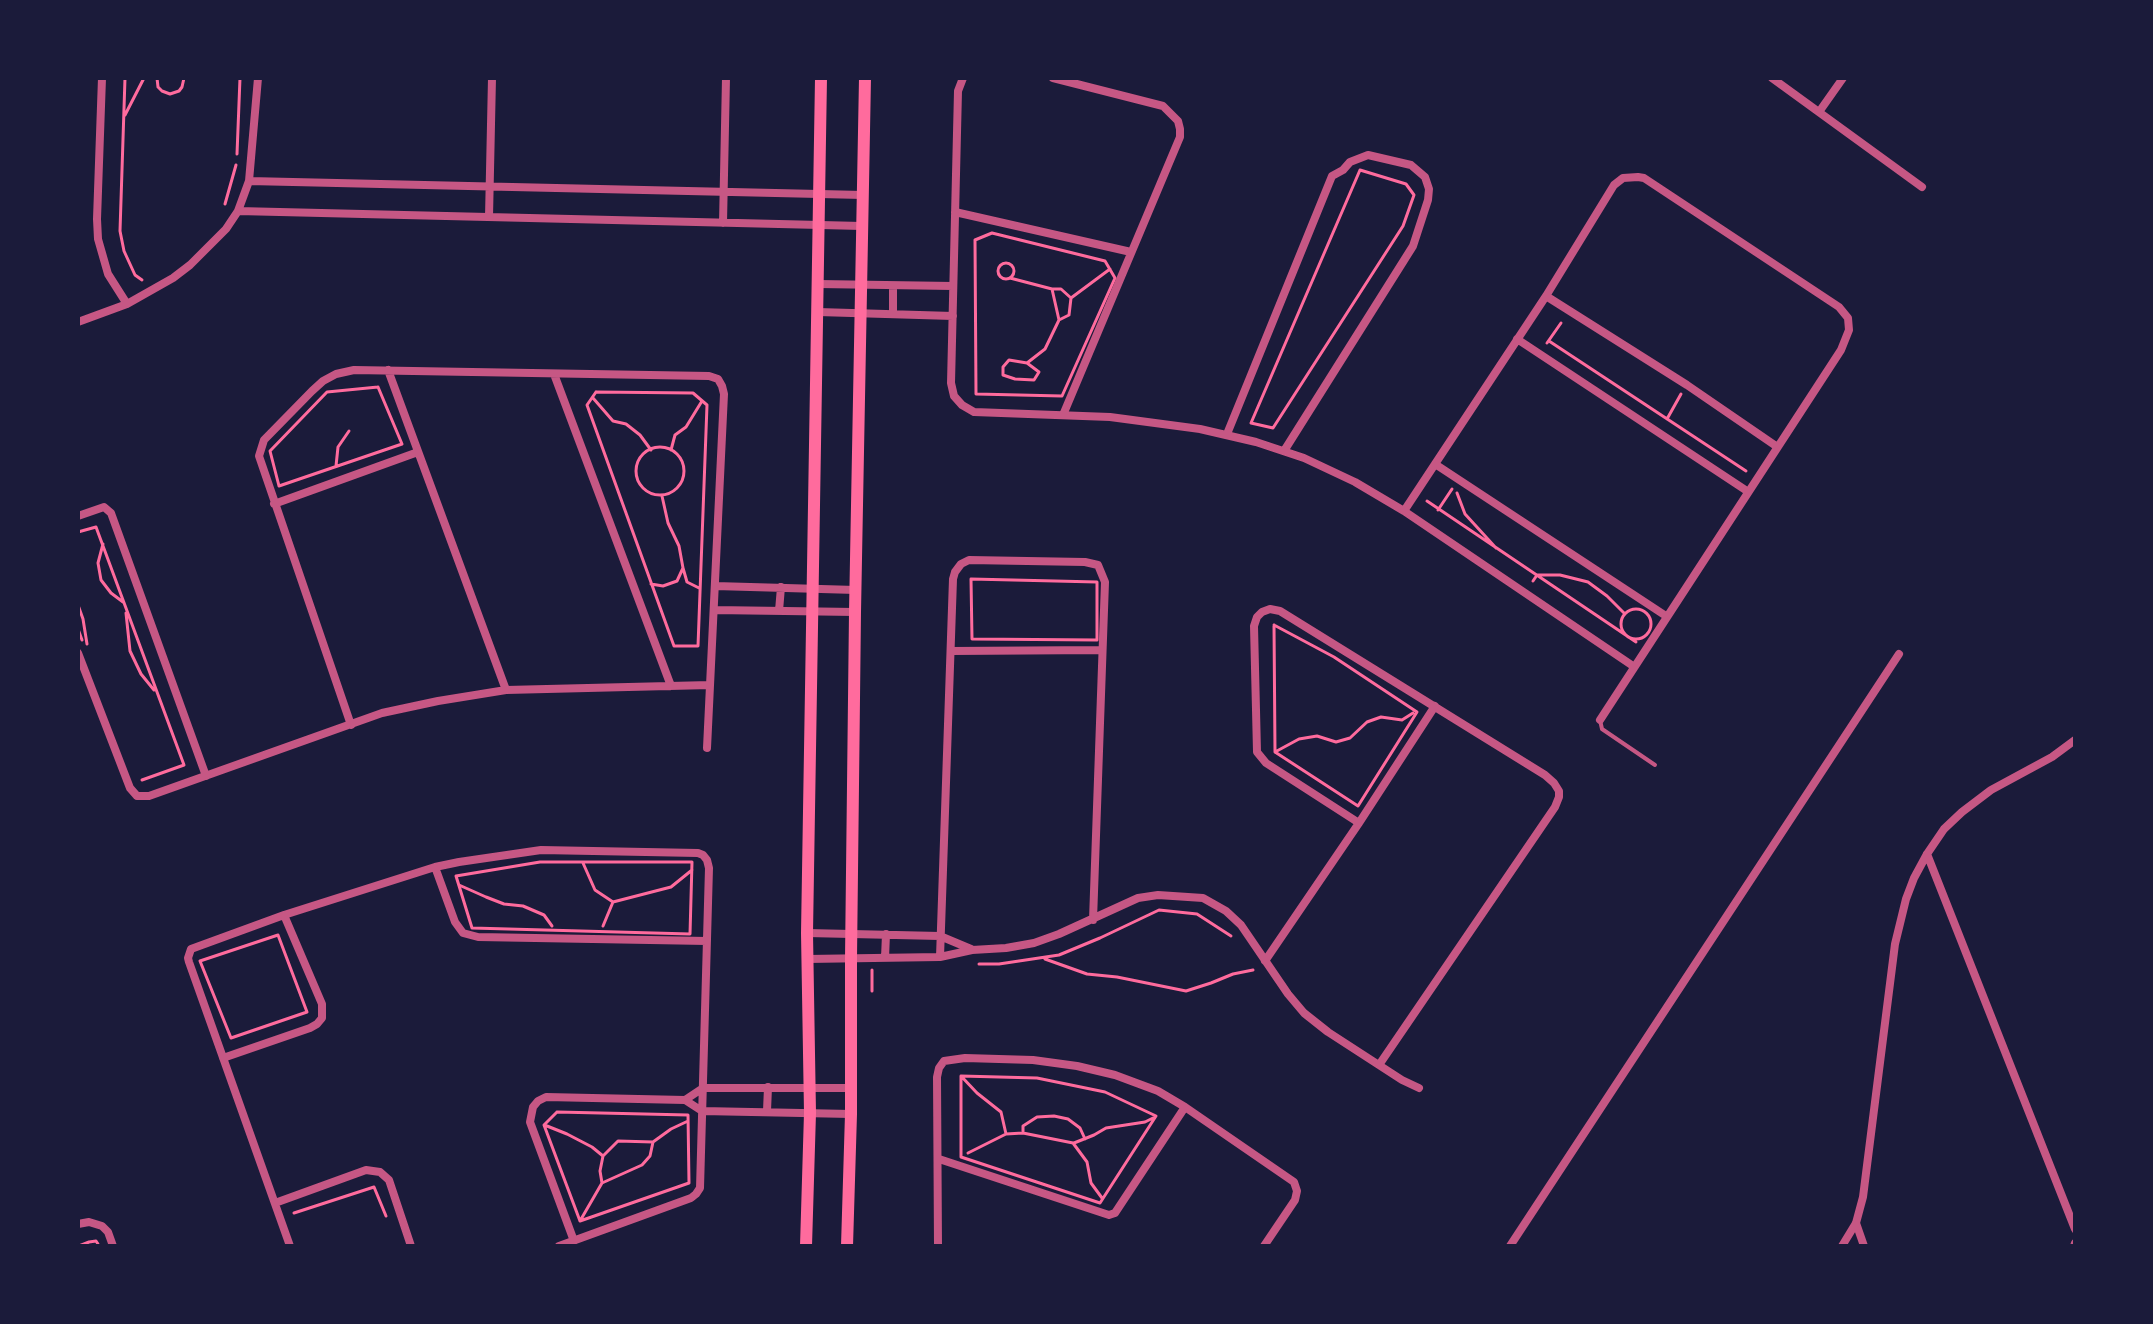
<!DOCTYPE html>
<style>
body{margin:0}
#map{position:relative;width:2153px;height:1324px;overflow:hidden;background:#1b1b3a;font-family:"Archivo Narrow",sans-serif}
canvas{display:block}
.frame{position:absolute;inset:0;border:80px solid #1b1b3a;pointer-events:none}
</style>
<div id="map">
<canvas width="2153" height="1324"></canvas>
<div class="frame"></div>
</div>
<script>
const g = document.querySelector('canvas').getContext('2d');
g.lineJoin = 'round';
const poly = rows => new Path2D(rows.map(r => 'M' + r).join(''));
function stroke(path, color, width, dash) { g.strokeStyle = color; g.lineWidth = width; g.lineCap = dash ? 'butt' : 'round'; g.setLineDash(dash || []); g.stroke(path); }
stroke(poly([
 [125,78,120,231,124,251,135,275,142,280],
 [157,78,158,87,162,91,170,94,179,91,182,87,184,78],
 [125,115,144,78],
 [237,154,240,78],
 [1360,170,1406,184,1414,195,1403,226,1273,428,1251,423,1360,170],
 [225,204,236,165],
 [992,233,1105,261,1115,278,1062,396,976,394,975,240,992,233],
 '998 271a8 8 0 1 1 16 0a8 8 0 1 1-16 0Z',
 [1010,278,1052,289,1059,320],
 [1052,289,1061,289,1071,298],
 [1549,341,1746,471],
 [1547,343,1561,323],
 [1027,363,1039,372,1034,380,1015,379,1003,375,1003,367,1009,360,1027,363,1045,349,1059,320,1069,315,1071,298,1110,269],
 [378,387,402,444,279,486,270,451,327,392,378,387],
 [596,392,693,393,707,405,698,646,674,646,587,405,596,392],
 [593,398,613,421,626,424,640,435,651,450],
 [1667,419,1681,394],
 '636 471a24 24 0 1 1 48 0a24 24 0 1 1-48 0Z',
 [671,450,675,435,686,427,702,401],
 [336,466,338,447,349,431],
 [1457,493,1465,514,1496,548],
 [1427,501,1636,642],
 [1438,510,1452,489],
 [78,532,96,527,184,765,142,780],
 [103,544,98,563,101,580,111,593,123,602],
 [683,568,687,582,699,588],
 [971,579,1097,582,1097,640,972,639,971,579],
 [1533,581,1537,575,1560,575,1588,582,1607,596,1625,614],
 [651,584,663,586,677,581,683,568,679,546,668,523,662,496],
 [78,605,83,619,87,644],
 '1621 624a15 15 0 1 1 30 0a15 15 0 1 1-30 0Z',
 [126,613,130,651,141,674,154,690],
 [1274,625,1334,657,1417,712,1358,806,1275,752,1274,625],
 [78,629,82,640],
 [1275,752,1299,739,1317,736,1336,742,1350,738,1367,722,1381,717,1402,720,1413,713],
 [540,862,692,862,690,934,472,928,456,876,540,862],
 [583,863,595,890,613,902],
 [459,885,486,897,504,904,523,906,544,915,552,926],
 [603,926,613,902,671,887,692,870],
 [278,935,307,1012,231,1038,200,961,278,935],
 [1045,959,1087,974,1117,977,1186,991,1211,983,1233,974,1253,970],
 [979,964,999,964,1059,955,1100,938,1159,910,1197,914,1231,936],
 [872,991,872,970],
 [961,1076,1037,1078,1105,1092,1156,1116,1100,1203,961,1157,961,1076],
 [961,1076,977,1093,1001,1112,1006,1134,1023,1133,1073,1143,1087,1162,1091,1183,1102,1198],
 [557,1112,688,1115,689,1183,580,1221,544,1125,557,1112],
 [547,1126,567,1134,592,1147,603,1156],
 [1023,1131,1023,1126,1037,1117,1054,1116,1068,1119,1080,1128,1085,1139],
 [1074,1143,1094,1135,1106,1128,1145,1122,1153,1118],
 [968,1153,1006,1134],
 [602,1183,600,1171,603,1156,618,1141,653,1142],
 [294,1213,374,1187,386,1216],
 [580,1221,602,1183,642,1165,650,1156,653,1142,671,1129,688,1121],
 [79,1246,89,1242,96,1241,98,1244]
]), '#ff6b9d', 3);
stroke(poly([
 [1600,720,1602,729,1655,765]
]), '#c65784', 4);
stroke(poly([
 [102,78,97,219,98,239,108,274,127,304],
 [963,78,958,91,951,383,954,396,962,405,974,412,1110,417,1200,429,1256,442,1304,458,1355,482,1404,511,1633,666],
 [1053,78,1163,106,1178,121,1180,129,1180,137,1063,415],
 [1772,78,1922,187],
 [1819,112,1843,78],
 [249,181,863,195],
 [238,211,862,226],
 [955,212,1131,252],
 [489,217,492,78],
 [723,223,726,78],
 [818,284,953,286],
 [1546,296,1687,385,1776,446],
 [818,312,953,316],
 [893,314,893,286],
 [78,322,127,304,173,278,190,265,226,229,238,211,249,181,258,78],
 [1517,339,1747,491],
 [388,370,506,690],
 [554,374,671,686],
 [1227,434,1332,176,1343,170,1350,162,1368,155,1411,165,1425,177,1429,189,1428,200,1413,246,1284,451],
 [1435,464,1666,616],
 [274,504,418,452],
 [1404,511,1546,296,1614,185,1623,178,1638,177,1644,178,1839,307,1848,318,1849,330,1841,350,1600,720],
 [78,516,104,507,111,513,206,776],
 [715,586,856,590],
 [714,610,855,612],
 [779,611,781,587],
 [951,651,1102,650],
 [78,653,130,788,137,796,149,796,382,713,438,701,506,690,710,685],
 [351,725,259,456,264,440,312,391,323,381,336,374,354,370,709,376,718,379,722,386,724,394,707,748],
 [1359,823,1266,763,1257,752,1254,626,1257,617,1262,612,1270,609,1280,611,1545,775,1554,783,1559,791,1559,797,1555,807,1379,1065],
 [1927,854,2075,1229],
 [435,867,455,922,463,933,478,937,707,941],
 [807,933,940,936,971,949],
 [940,957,953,579,955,572,961,564,969,560,1085,562,1098,565,1105,582,1093,920],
 [885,958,886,934],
 [807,959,940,957,972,950,1006,948,1034,943,1059,934,1138,898,1158,895,1203,898,1226,911,1241,925,1288,994,1304,1013,1328,1032,1402,1080,1419,1088],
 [1265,961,1359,823,1435,706],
 [223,1058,310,1028,317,1024,322,1018,322,1004,284,915],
 [685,1100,703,1088,852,1088],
 [767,1111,768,1087],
 [939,1159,1109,1215,1115,1213,1185,1107],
 [275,1203,366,1170,380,1172,389,1180,411,1246],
 [1856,1223,1864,1246],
 [78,1224,89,1222,102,1226,108,1232,113,1246],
 [574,1241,530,1122,533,1107,538,1101,546,1097,685,1100,702,1111,851,1114],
 [290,1246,189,962,188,958,191,949,284,915,435,867,459,862,541,850,698,853,703,855,707,860,709,868,700,1188,696,1194,691,1198,559,1246],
 [938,1246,937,1077,939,1068,944,1061,965,1058,1033,1060,1077,1066,1115,1075,1158,1091,1185,1107,1294,1182,1297,1191,1295,1200,1264,1246],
 [1510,1246,1899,654],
 [1842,1246,1856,1223,1863,1197,1895,944,1906,899,1914,878,1927,854,1944,829,1962,812,1991,790,2052,757,2075,740],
 [2074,1246,2075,1243]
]), '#c65784', 8);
stroke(poly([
 [806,1246,810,1113,807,933,821,78],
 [847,1246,851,1114,851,958,855,612,865,78]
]), '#ff6b9d', 12);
</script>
